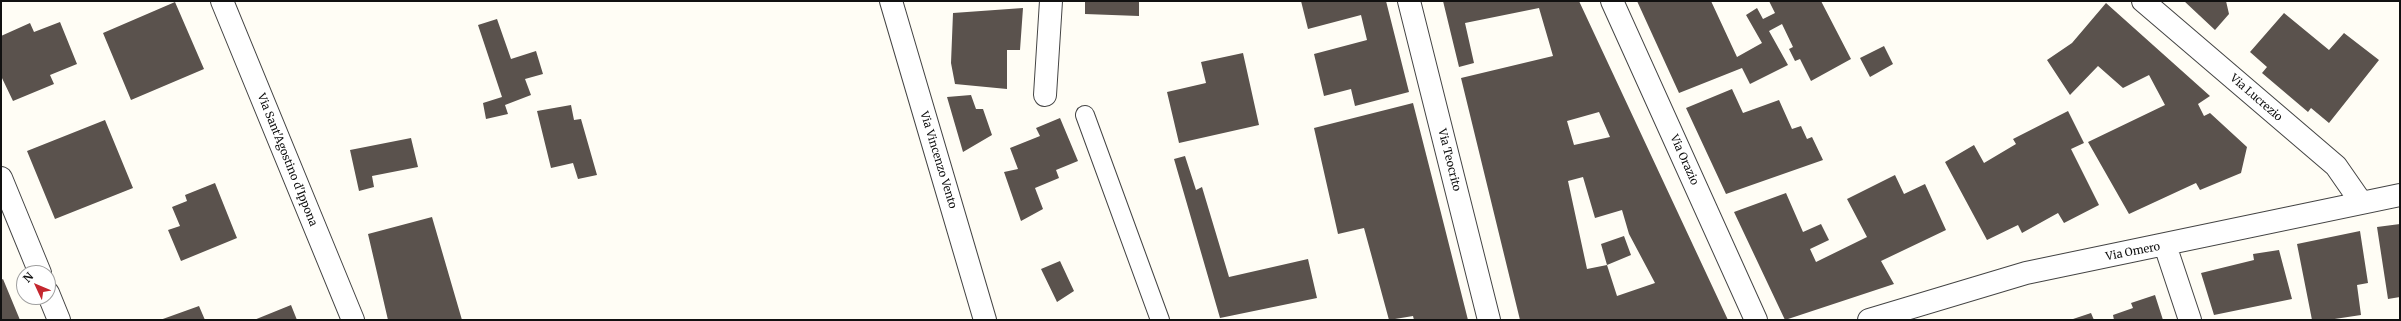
<!DOCTYPE html>
<style>
body{margin:0}
#map{position:relative;width:2401px;height:321px;overflow:hidden;background:#fffdf5;font-family:Merriweather,serif}
canvas{display:block}
.frame{position:absolute;inset:0;border:2px solid #111;pointer-events:none}
.north{position:absolute;left:16px;top:265px;width:40px;height:40px;box-sizing:border-box;background:#fff;border:1px solid #a0a0a0;border-radius:50%;rotate:314deg;font-size:11px;font-weight:700;line-height:16px;text-align:center;color:#111}
.north::after{content:'';display:block;margin:auto;width:14px;height:18px;background:#c4262e;clip-path:polygon(50% 0,100% 100%,50% 72%,0 100%)}
</style>
<div id="map">
<canvas width="2401" height="321"></canvas>
<div class="frame"></div>
<div class="north">N</div>
</div>
<script>
const g = document.querySelector('canvas').getContext('2d');
g.lineJoin = 'round';
function fill(path, color) { g.fillStyle = color; g.fill(path, 'evenodd'); }
const poly = rows => new Path2D(rows.map(r => 'M' + r).join(''));
function stroke(path, color, width, dash) { g.strokeStyle = color; g.lineWidth = width; g.lineCap = dash ? 'butt' : 'round'; g.setLineDash(dash || []); g.stroke(path); }
function label(font, color, halo, rows, align = 'center') {
  g.font = font + ' Merriweather,serif'; g.lineWidth = 4; g.setLineDash([]); g.textBaseline = 'middle'; g.strokeStyle = halo; g.fillStyle = color; for (const [text, x, y, turn = 0] of rows) {
    g.save(); g.translate(x, y); g.rotate((+turn || 0) * Math.PI / 180); g.textAlign = isNaN(turn) ? turn : align; if (halo) g.strokeText(text, 0, 0); g.fillText(text, 0, 0); g.restore();
  }
}
fill(poly([
 [1085,1,1139,1,1139,16,1085,14],
 [1301,1,1386,1,1409,92,1355,106,1351,89,1324,96,1314,54,1367,40,1361,15,1308,29],
 [1443,1,1579,1,1728,320,1520,320,1461,78,1553,56,1539,8,1465,23,1474,63,1459,67],
 [1599,112,1610,137,1574,145,1567,121],
 [1583,177,1595,218,1622,210,1629,234,1655,283,1617,296,1607,265,1587,269,1568,181],
 [1637,1,1711,1,1737,57,1762,43,1746,15,1757,8,1763,19,1775,13,1769,1,1821,1,1851,59,1811,81,1800,59,1795,61,1789,49,1793,47,1782,24,1769,31,1788,65,1750,84,1742,68,1679,93],
 [2184,1,2226,1,2229,14,2215,30],
 [175,2,204,69,131,100,103,33],
 [2106,3,2210,96,2198,104,2204,116,2210,113,2247,147,2241,173,2200,190,2196,183,2129,214,2088,142,2165,105,2149,75,2123,88,2098,66,2070,95,2047,60,2072,43],
 [1023,8,1020,50,1007,50,1007,89,955,84,951,63,953,13],
 [2284,13,2329,50,2344,33,2379,60,2329,123,2311,108,2308,112,2262,73,2267,67,2250,52],
 [497,19,511,59,536,51,543,74,525,79,531,95,505,105,508,114,486,119,483,103,502,97,478,25],
 [60,22,77,64,50,75,54,84,13,101,1,76,1,36,30,23,34,32],
 [1884,46,1893,64,1870,77,1860,58],
 [1243,53,1259,125,1179,143,1167,92,1206,83,1201,62],
 [1732,89,1743,113,1779,100,1792,129,1801,126,1807,139,1812,137,1823,160,1726,194,1686,108],
 [971,95,976,109,983,109,992,135,963,152,947,97],
 [1413,103,1440,209,1468,320,1414,320,1413,316,1389,320,1364,228,1338,234,1314,128],
 [571,105,574,120,581,119,597,175,578,179,573,163,551,168,537,111],
 [2068,111,2084,143,2071,149,2099,205,2064,223,2058,213,2022,233,2018,225,1987,240,1945,162,1974,145,1984,163,2016,144,2013,139],
 [1060,118,1078,161,1056,170,1059,178,1035,188,1043,209,1021,221,1004,172,1018,169,1010,148,1040,136,1036,128],
 [105,120,133,188,55,219,27,151],
 [411,138,418,167,372,176,374,187,359,191,350,150],
 [1185,156,1196,190,1202,187,1229,277,1308,259,1317,298,1220,318,1174,159],
 [1895,175,1904,194,1925,184,1946,230,1881,261,1894,284,1785,320,1734,212,1786,193,1803,232,1821,224,1829,240,1810,249,1816,262,1867,237,1847,199],
 [215,183,237,238,181,261,168,230,180,226,172,207,187,201,185,195],
 [432,217,462,320,388,320,368,234],
 [2400,224,2400,297,2388,299,2377,227],
 [2360,231,2368,283,2357,285,2361,315,2328,320,2312,320,2297,244],
 [1624,236,1631,255,1607,265,1601,244],
 [2279,250,2292,299,2214,315,2201,273,2254,260,2253,254],
 [1060,261,1074,291,1057,302,1041,269],
 [3,279,20,320,1,320,1,280],
 [2155,295,2163,320,2114,320,2113,315,2133,308,2131,303],
 [291,305,297,320,254,320],
 [199,306,205,320,160,320],
 [2091,313,2094,320,2070,320]
]), '#5a524d');
const lane = poly([
 [1085,115,1160,320]
]);
const street = poly([
 [222,1,353,320],
 [891,1,985,320],
 [1409,1,1489,320],
 [1612,1,1756,320],
 [2143,1,2336,166,2361,202],
 [1045,95,1051,1],
 [1,178,40,273],
 [2165,245,2190,320],
 [48,293,59,320],
 [1869,320,2026,273,2400,195]
]);
stroke(lane, '#444', 20);
stroke(street, '#444', 24);
stroke(lane, '#fff', 18);
stroke(street, '#fff', 22);
label('11px', '#111', '#fff', [
 ["Via Lucrezio",2256,98,41],
 ["Via Sant'Agostino d'Ippona",287,160,68],
 ["Via Vincenzo Vento",938,160,73],
 ["Via Teocrito",1449,160,76],
 ["Via Orazio",1684,160,66],
 ["Via Omero",2133,252,-11]
]);
</script>
